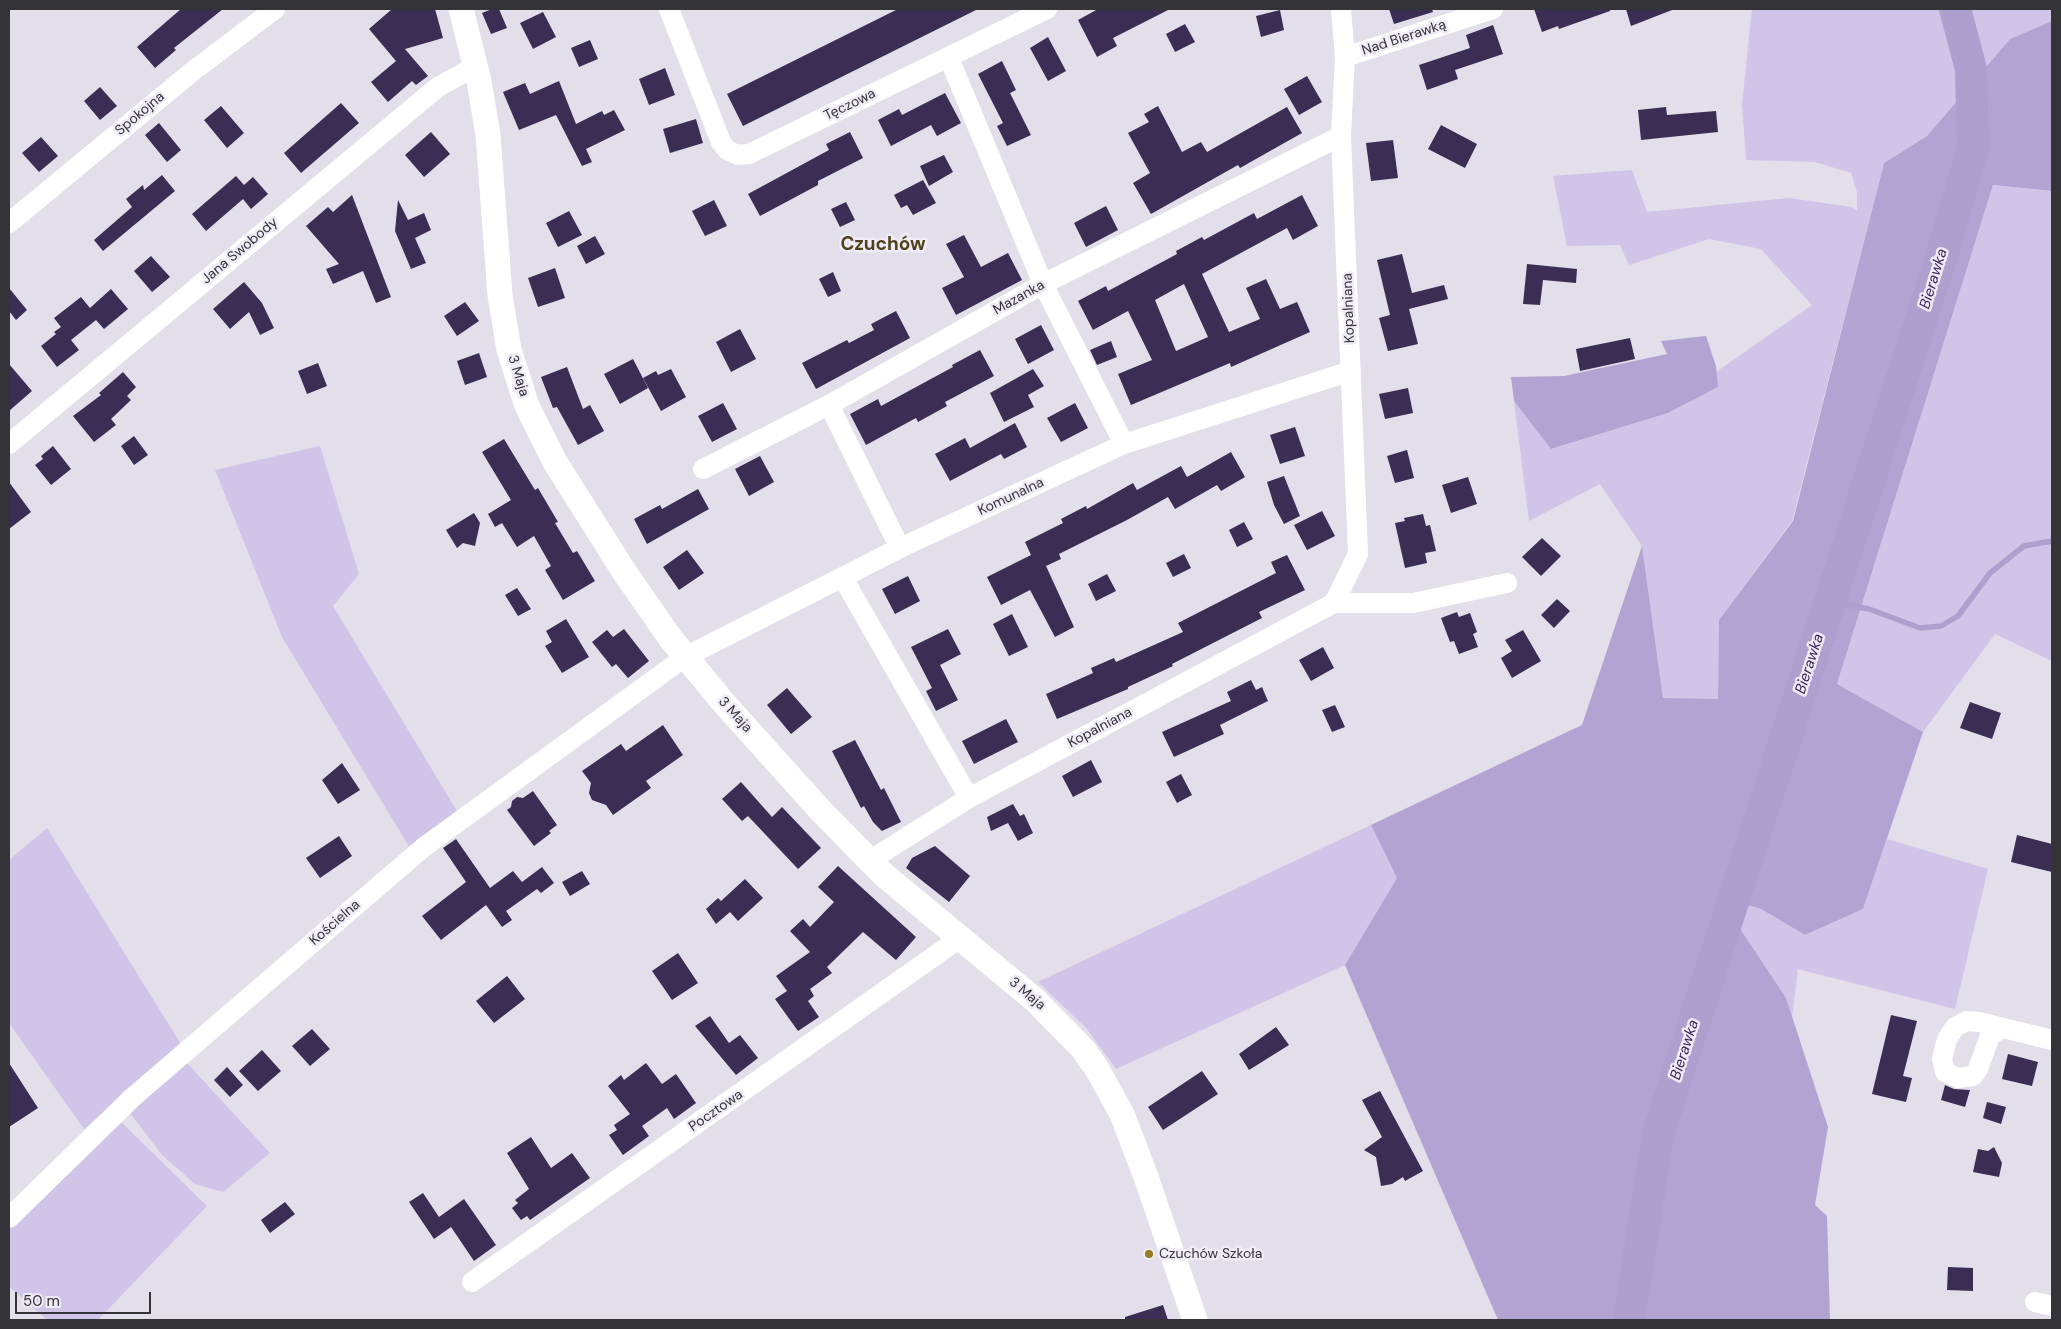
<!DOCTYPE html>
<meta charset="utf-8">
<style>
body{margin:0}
#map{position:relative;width:2061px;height:1329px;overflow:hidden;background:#e2deea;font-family:"DM Sans",sans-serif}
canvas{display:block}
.frame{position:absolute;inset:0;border:10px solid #343337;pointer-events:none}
.scale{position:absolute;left:15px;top:1292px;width:136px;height:22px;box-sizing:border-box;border:2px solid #343337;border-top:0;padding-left:6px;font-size:15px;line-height:18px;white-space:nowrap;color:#343337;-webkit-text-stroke:4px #efebf7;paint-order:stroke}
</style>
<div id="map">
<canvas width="2061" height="1329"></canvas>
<div class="frame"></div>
<div class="scale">50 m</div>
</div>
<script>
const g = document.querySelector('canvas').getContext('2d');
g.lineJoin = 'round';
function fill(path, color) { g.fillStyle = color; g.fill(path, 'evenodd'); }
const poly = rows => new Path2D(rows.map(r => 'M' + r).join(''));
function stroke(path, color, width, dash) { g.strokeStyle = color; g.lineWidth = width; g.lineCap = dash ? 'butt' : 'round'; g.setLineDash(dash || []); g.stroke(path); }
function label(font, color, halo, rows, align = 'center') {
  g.font = font + ' "DM Sans",sans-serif'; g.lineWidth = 5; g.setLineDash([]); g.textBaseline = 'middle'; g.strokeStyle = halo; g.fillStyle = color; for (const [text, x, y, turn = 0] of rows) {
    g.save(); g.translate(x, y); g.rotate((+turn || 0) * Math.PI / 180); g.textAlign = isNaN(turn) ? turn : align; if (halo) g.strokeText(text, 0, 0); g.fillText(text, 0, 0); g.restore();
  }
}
fill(poly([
 [1752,9,2052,9,2052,21,2010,39,1927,136,1884,163,1792,521,1719,620,1718,700,1663,698,1642,546,1600,484,1529,521,1514,401,1552,449,1668,413,1718,387,1716,372,1812,305,1761,249,1709,239,1629,265,1620,245,1567,246,1553,176,1632,170,1647,212,1789,198,1851,207,1857,210,1857,192,1851,173,1815,162,1746,160,1742,104],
 [1993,185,2052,191,2052,661,1995,634,1923,732,1837,684],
 [320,446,359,574,333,606,460,816,413,853,282,637,215,470],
 [1371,825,1397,878,1345,965,1116,1069,1087,1029,1038,982],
 [47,828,182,1046,84,1129,9,1023,9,860],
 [1887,839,1988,869,1955,1009,1798,969,1792,1017,1786,998,1718,897,1761,909,1805,935,1863,909],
 [186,1062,270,1153,223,1192,195,1184,162,1155,130,1113],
 [118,1119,207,1206,98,1320,47,1320,9,1286,9,1227]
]), '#d0c4e8');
fill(poly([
 [2052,21,2052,191,1993,185,1837,684,1923,732,1863,909,1805,935,1761,909,1719,897,1786,998,1828,1127,1815,1205,1827,1216,1830,1320,1498,1320,1345,965,1397,878,1371,825,1582,725,1642,546,1663,698,1718,699,1719,620,1793,521,1884,163,1927,136,2010,39],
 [1706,336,1716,366,1718,387,1668,413,1551,449,1514,401,1511,377,1564,376,1667,354,1661,341]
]), '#b3a3d2');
stroke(poly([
 [1830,602,1869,609,1920,628,1941,626,1958,616,1990,573,2024,546,2052,541]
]), '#af9fce', 5.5);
stroke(poly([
 [1629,1320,1658,1134,1941,258,1973,148,1971,69,1955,9]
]), '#af9fce', 32);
fill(poly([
 [181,9,223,9,174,48,176,50,155,68,137,47],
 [392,9,435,9,443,38,405,49,428,76,416,85,412,81,388,102,371,82,396,61,369,29],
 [492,9,499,9,507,28,491,34,482,13],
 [898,9,978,9,743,126,727,94],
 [1098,9,1170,9,1113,38,1117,46,1097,57,1078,20],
 [1389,9,1432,9,1433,12,1394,24],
 [1534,9,1610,9,1610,11,1559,29,1558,26,1542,32],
 [1626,9,1672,9,1672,10,1631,26],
 [1280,10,1284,30,1261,37,1256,16],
 [543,12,556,37,533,49,520,23],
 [1185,24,1195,42,1175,52,1166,34],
 [1493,25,1503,54,1455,70,1458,79,1427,90,1419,65,1470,48,1466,35],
 [1048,37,1066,71,1048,81,1030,48],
 [590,40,598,59,579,67,571,48],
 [1002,61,1016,90,1010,93,1031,135,1007,146,997,126,1003,123,978,74],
 [665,68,675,95,649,105,639,79],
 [1307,76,1322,102,1299,115,1284,89],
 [559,81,576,124,602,111,604,115,614,110,625,130,586,149,592,162,582,166,556,115,519,130,503,92,525,83,530,94],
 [100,87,117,106,100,120,84,101],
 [945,93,961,123,937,136,931,125,891,146,878,120,899,109,902,115],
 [341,103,359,123,301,173,284,153],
 [221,106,244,133,227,148,204,120],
 [1158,106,1182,152,1201,142,1207,152,1287,107,1302,133,1240,168,1238,165,1151,214,1133,183,1150,173,1128,133,1149,122,1144,114],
 [1666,107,1667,115,1716,111,1718,132,1641,140,1638,110],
 [696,119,703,143,670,153,663,129],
 [159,123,181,150,167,162,145,135],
 [1441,125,1477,144,1465,168,1428,149],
 [431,132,450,154,424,177,405,155],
 [850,132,863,158,818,181,818,185,760,216,748,194,829,150,826,144],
 [41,137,58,156,39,172,22,153],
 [1393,140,1398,178,1371,181,1366,143],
 [944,155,953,172,929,186,920,166],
 [162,175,175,191,103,251,94,240,132,207,126,199,143,185,144,190],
 [236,176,244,185,253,177,268,194,251,209,243,199,206,231,192,214],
 [923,180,936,203,913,215,907,205,901,208,894,195],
 [352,195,391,297,376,303,363,271,333,284,326,269,339,264,306,226,328,207,333,212],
 [1302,195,1318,226,1293,240,1287,228,1202,274,1229,332,1260,319,1246,288,1266,279,1280,309,1297,302,1310,332,1231,367,1230,363,1131,405,1118,374,1152,360,1128,311,1093,330,1078,301,1106,286,1108,291,1177,254,1176,251,1202,237,1204,240,1254,213,1257,219],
 [1184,284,1208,337,1176,351,1155,300],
 [398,200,408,220,424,213,431,230,415,238,426,263,411,269,395,231],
 [714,200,727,226,705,236,692,211],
 [846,202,855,220,840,227,831,209],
 [1106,206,1118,230,1086,247,1074,223],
 [569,211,582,235,558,247,546,223],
 [964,235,981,267,1008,253,1022,280,956,315,942,288,964,277,946,244],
 [595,236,605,254,586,264,577,246],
 [1402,254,1412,293,1444,285,1448,299,1409,309,1418,344,1388,351,1379,318,1390,315,1377,260],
 [151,256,170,277,152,292,134,271],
 [1527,264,1577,269,1576,283,1543,280,1540,305,1523,304],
 [555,268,565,298,538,307,528,278],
 [833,272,841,291,828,297,819,279],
 [244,282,262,303,274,328,260,335,249,312,230,329,213,309],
 [9,288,27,310,16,320,9,311],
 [111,289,128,309,104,329,96,320,71,340,79,350,57,367,41,346,56,334,54,332,61,327,54,318,81,297,90,308],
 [465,302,479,321,457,336,444,316],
 [896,311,910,338,816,389,802,363,847,340,849,343,874,330,871,324],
 [1041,325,1054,350,1028,364,1015,339],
 [740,329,756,359,731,372,716,342],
 [1630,338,1635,359,1580,371,1576,349],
 [1111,341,1117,357,1097,365,1090,350],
 [980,350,994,376,945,402,947,406,918,422,916,418,866,445,850,414,878,399,881,406,953,367,952,365],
 [479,353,487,377,465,385,457,361],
 [633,359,648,388,620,404,604,374],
 [318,363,327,386,307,394,298,371],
 [9,364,32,391,9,411],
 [567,367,583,409,590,405,604,431,578,445,557,407,553,408,541,377],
 [671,369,686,397,661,411,643,378,656,371,658,375],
 [1033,369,1044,386,1028,395,1034,407,1004,422,990,393],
 [123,372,136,387,127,396,131,400,111,419,116,425,94,442,73,416,101,395,99,393],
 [1408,388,1413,413,1385,419,1379,394],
 [723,403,737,429,712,442,698,416],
 [1075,403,1088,428,1061,442,1047,418],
 [1015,423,1027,447,1004,459,1001,454,950,481,935,454,965,438,970,448],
 [1295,427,1305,456,1280,464,1270,435],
 [134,436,148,455,134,465,121,446],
 [504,439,535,490,538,488,558,522,555,523,573,553,577,551,595,581,563,600,545,570,551,566,534,536,517,547,502,523,495,527,488,514,511,500,482,452],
 [53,446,71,469,51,485,35,465,43,459,41,456],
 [1407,450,1414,478,1395,483,1387,456],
 [1231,452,1245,477,1221,491,1217,485,1175,509,1168,497,1127,520,1059,554,1061,559,1046,566,1074,627,1055,637,1030,590,1001,605,987,577,1031,555,1025,542,1063,523,1061,519,1086,506,1087,509,1133,483,1137,490,1181,466,1187,477],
 [760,456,774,482,749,496,735,469],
 [1284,476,1300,516,1284,524,1274,505,1267,482],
 [1468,477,1477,504,1451,513,1442,485],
 [9,482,31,512,9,529],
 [698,489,709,509,647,544,634,519,660,505,662,509],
 [1322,511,1335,536,1307,550,1294,525],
 [474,513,480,523,475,546,463,543,457,548,446,530],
 [1423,514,1426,526,1430,525,1436,551,1425,553,1427,563,1405,568,1395,523,1405,521,1404,518],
 [1244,522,1253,539,1237,547,1229,530],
 [1542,538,1561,556,1541,576,1522,557],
 [687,550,704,573,679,590,663,567],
 [1184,554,1191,568,1173,577,1166,563],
 [1287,555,1305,590,1259,612,1262,618,1172,664,1173,666,1128,687,1128,689,1057,719,1046,694,1093,673,1091,668,1114,658,1116,662,1183,632,1178,623,1276,573,1271,562],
 [1107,574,1116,591,1096,601,1088,584],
 [908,576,920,601,895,614,882,589],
 [517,588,531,609,518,616,505,595],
 [1557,599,1570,611,1554,628,1541,615],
 [1457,612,1459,617,1470,613,1477,632,1473,634,1478,647,1459,654,1454,641,1450,642,1441,618],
 [1012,614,1028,647,1009,656,993,624],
 [566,619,589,657,562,673,545,646,552,642,546,631],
 [624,629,649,661,628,678,616,664,612,667,592,642,607,630,613,637],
 [948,629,961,654,940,665,958,700,936,711,926,691,932,688,911,647],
 [1523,630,1541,661,1512,678,1501,658,1512,651,1505,640],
 [1323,647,1334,668,1311,681,1299,660],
 [1251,680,1256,690,1262,687,1268,701,1220,725,1224,734,1174,757,1162,732,1231,701,1227,692],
 [787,688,812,717,791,734,767,705],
 [1970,702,2001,713,1992,739,1960,728],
 [1335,705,1345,727,1332,732,1322,710],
 [1006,719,1018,742,974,764,962,741],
 [663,725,683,755,646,781,651,788,613,815,606,805,592,800,589,793,591,783,582,771,621,744,626,751],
 [855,740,881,790,884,788,901,822,882,831,873,822,864,806,861,808,832,751],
 [1091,760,1102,782,1073,797,1062,776],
 [342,763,360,790,338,804,322,780],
 [1181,774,1192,795,1177,803,1166,782],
 [741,782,772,817,782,807,821,848,798,869,748,816,742,821,722,799],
 [533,791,557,825,549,831,551,833,534,846,507,810,511,807,512,801,517,797,523,798],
 [1013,804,1020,816,1024,814,1033,833,1018,841,1008,823,991,831,987,817],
 [2017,835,2052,844,2052,872,2011,862],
 [339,836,352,856,320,878,306,858],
 [456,839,490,888,513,871,522,882,542,867,554,883,541,893,537,889,506,911,512,920,502,927,486,905,441,940,422,916,466,882,443,848],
 [935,846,970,876,949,902,906,868,912,858],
 [838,866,916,937,896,960,863,932,827,967,832,973,810,989,814,996,808,1001,819,1017,798,1031,775,999,787,991,776,976,810,952,790,931,803,919,810,927,834,902,818,887],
 [582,871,590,884,570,896,562,882],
 [745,879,763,898,738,921,730,912,716,924,706,909,718,898,721,901],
 [678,953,698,983,672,1000,652,971],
 [507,976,525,999,494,1023,476,1001],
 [1891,1015,1917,1021,1903,1076,1912,1078,1906,1102,1872,1094],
 [710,1016,729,1043,740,1035,758,1058,736,1075,695,1026],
 [1276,1027,1289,1045,1249,1070,1239,1054],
 [312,1029,330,1049,310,1066,292,1046],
 [262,1050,281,1071,258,1091,239,1071],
 [2008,1054,2038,1062,2032,1086,2002,1079],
 [9,1063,38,1108,9,1127],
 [646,1063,662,1084,676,1074,696,1103,674,1119,667,1108,642,1126,649,1136,623,1155,609,1135,617,1130,614,1125,630,1114,608,1086,621,1075,624,1080],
 [227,1067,243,1085,230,1097,214,1080],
 [1202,1071,1218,1094,1163,1130,1148,1107],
 [1945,1085,1954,1089,1970,1090,1965,1107,1941,1100],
 [1380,1091,1423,1171,1405,1181,1403,1177,1392,1184,1381,1186,1376,1157,1364,1150,1382,1137,1362,1100],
 [1987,1102,2006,1107,2001,1124,1983,1118],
 [531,1137,551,1168,572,1153,590,1178,530,1220,527,1216,521,1220,512,1208,518,1203,515,1200,529,1189,507,1153],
 [1994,1147,2002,1163,1999,1177,1973,1172,1978,1149,1988,1151],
 [423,1193,439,1217,464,1199,496,1245,474,1261,451,1227,434,1239,409,1202],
 [285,1202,295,1214,270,1233,261,1220],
 [1948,1267,1973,1268,1973,1291,1947,1290],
 [1163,1305,1168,1320,1125,1320,1125,1317]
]), '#3b2d53');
stroke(poly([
 [669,9,721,142,727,150,738,155,749,154,1047,9],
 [1345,57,1493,9],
 [949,58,1043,284,1124,444],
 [9,223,193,71,275,9],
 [829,405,900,548],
 [9,444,438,87,476,66],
 [703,469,829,405,1043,284,1341,136],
 [843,578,969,798],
 [1334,603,1413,603,1507,583],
 [869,861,969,798,1334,603,1358,554,1341,136,1345,57,1341,9],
 [2002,1028,1990,1036,1978,1069,1973,1076,1958,1078,1945,1072,1942,1059,1947,1039,1955,1027,1967,1021,1979,1022,2052,1040],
 [9,1218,133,1097,424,847,685,657,900,548,1124,444,1351,371],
 [472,1282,960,938],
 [2035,1302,2052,1306]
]), '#fff', 20);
stroke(poly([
 [461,9,479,81,488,135,500,295,509,350,527,406,555,462,625,573,671,639,723,702,821,811,884,875,1035,1000,1083,1049,1097,1069,1122,1114,1146,1177,1195,1320]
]), '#fff', 25);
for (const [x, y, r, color] of [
 [1149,1254,5,"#977b23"]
]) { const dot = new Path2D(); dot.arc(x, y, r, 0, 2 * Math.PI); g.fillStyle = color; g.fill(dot); stroke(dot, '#efebf7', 2); }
label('14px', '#343337', '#efebf7', [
 ["Nad Bierawką",1404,38,-18],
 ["Tęczowa",850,105,-26],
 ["Spokojna",140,114,-40],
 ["Jana Swobody",240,251,-40],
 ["Mazanka",1019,298,-29],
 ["Kopalniana",1349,308,-92],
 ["3 Maja",518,376,73],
 ["Komunalna",1011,497,-25],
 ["3 Maja",735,715,48],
 ["Kopalniana",1100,728,-28],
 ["Kościelna",335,923,-41],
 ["3 Maja",1027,994,40],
 ["Pocztowa",716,1111,-35]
]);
label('14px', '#343337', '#efebf7', [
 ["Czuchów Szkoła",1159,1254]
], 'left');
label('italic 15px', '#3c255d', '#efebf7', [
 ["Bierawka",1934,279,-73],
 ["Bierawka",1810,664,-72],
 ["Bierawka",1685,1050,-72]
]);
label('bold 19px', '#4f4119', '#efebf7', [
 ["Czuchów",883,245]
]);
</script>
